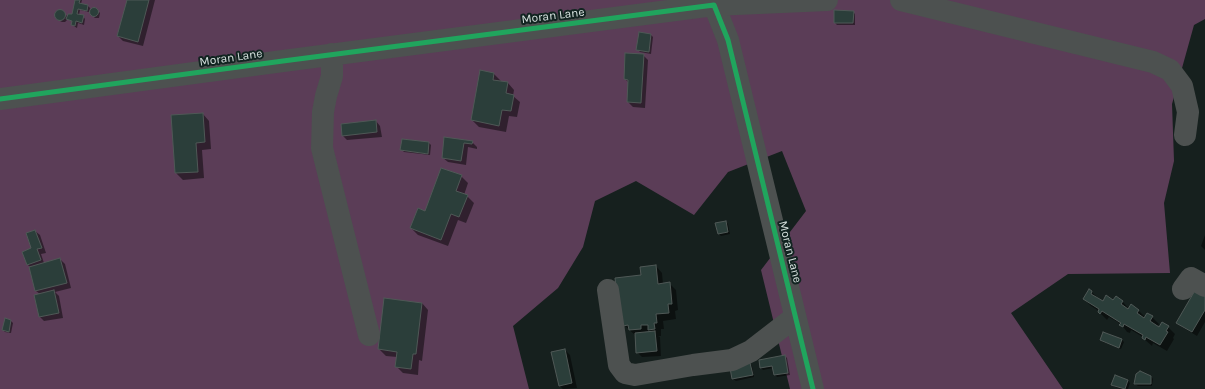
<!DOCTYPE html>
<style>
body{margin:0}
canvas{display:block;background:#16201e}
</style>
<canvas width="1205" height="389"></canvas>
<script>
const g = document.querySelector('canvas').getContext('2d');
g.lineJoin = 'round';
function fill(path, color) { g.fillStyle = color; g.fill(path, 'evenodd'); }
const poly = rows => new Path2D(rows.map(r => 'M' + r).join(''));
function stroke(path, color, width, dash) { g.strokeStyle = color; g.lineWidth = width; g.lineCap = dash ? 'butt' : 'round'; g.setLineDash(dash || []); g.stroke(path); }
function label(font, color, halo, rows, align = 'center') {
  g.font = font + ' Karla,sans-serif'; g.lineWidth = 4; g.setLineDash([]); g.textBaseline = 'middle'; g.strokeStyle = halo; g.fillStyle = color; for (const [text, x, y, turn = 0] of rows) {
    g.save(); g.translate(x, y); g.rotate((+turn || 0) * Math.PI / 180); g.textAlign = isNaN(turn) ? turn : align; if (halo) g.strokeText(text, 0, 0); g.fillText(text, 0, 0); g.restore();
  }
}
fill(poly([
 [0,0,1205,0,1205,19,1194,25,1172,104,1174,161,1164,203,1170,273,1068,274,1011,313,1063,389,790,389,761,270,806,211,782,151,728,172,694,215,636,181,595,201,583,247,558,288,513,326,529,389,0,389]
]), '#5b3d57');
fill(poly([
 [75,0,82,0,81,4,88,6,90,8,89,12,80,10,79,15,83,16,85,19,84,25,78,23,77,28,72,25,73,22,68,19,65,22,62,22,60,21,55,16,56,13,58,11,61,10,68,17,73,15,76,0],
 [128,0,155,0,143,46,123,41,118,36],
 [94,8,96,9,100,13,99,18,95,18,89,12,92,9],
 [853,12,855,14,855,25,837,25,835,23],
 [640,33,651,35,653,37,651,54,640,52,638,50],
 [643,55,648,60,645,108,633,107,628,102,629,83,625,79],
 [481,71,494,74,501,81,501,82,508,83,514,90,513,96,520,102,517,117,509,116,506,132,479,127,472,120],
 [203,114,209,121,211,149,202,150,204,178,183,180,176,173],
 [376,121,380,126,382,137,347,140,343,136],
 [445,138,472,142,477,147,477,149,468,147,466,165,448,162,443,158],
 [403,140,429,143,431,145,430,155,404,152,402,150],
 [461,176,468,183,464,195,467,196,474,203,466,223,458,220,448,246,418,235,411,228],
 [726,222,728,224,730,234,721,236,719,234,717,224],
 [35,231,40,235,46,253,41,254,44,263,60,259,65,264,71,288,55,292,59,296,63,318,44,321,40,317,40,294,36,291,30,267,27,264,32,249],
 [1205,235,1205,250,1201,246],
 [656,266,662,273,663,284,669,283,676,290,678,310,675,311,676,319,663,321,664,329,661,329,661,336,658,336,660,337,661,356,642,357,637,352,636,336,624,325,642,276],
 [1089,290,1103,302,1114,301,1116,297,1123,302,1129,309,1138,310,1146,318,1152,317,1159,324,1157,326,1160,328,1168,327,1175,334,1173,338,1174,339,1167,351,1153,343,1152,346,1143,338,1143,337,1131,330,1130,333,1127,332,1121,324,1109,317,1107,320,1099,312,1099,311,1091,306,1084,299],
 [1205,293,1205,322,1197,336,1182,327,1177,323],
 [422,303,428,310,422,361,419,360,418,375,403,373,396,366,397,357,386,356,379,349],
 [6,320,11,321,13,323,11,333,5,332,3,330],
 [1104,333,1122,340,1124,342,1121,349,1103,342,1101,340],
 [565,350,570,355,577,388,563,389,560,386],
 [785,356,787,358,790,375,777,377,775,375,773,368,763,370,761,368,760,361],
 [750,364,752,366,754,377,736,381,733,379],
 [1151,376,1153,379,1152,386,1138,386,1135,384],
 [1128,381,1130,383,1128,389,1121,389,1115,387,1112,384]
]), '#0007');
const building = poly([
 [75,0,80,0,79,3,88,5,87,11,78,9,77,14,84,15,82,23,76,21,75,26,71,25,72,21,66,19,68,14,72,14,75,0],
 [127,0,149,0,138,42,117,36,127,0],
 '89.5 12a4.5 4.5 0 1 1 9 0a4.5 4.5 0 1 1-9 0Z',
 '54.5 15a5.5 5.5 0 1 1 11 0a5.5 5.5 0 1 1-11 0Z',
 [834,10,854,11,853,23,834,23,834,10],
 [639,32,651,34,649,52,636,50,639,32],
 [625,53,644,54,641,103,627,102,628,80,624,79,625,53],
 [480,70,494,73,493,80,508,82,506,93,514,95,511,111,502,110,499,126,471,120,480,70],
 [203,113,205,142,196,143,198,172,175,173,171,115,203,113],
 [376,120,377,132,342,136,341,124,376,120],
 [444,137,473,141,472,144,464,143,461,161,442,158,444,137],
 [402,139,429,142,428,154,400,150,402,139],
 [441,168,462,175,456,191,468,195,459,217,451,214,441,240,410,228,418,208,425,211,441,168],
 [726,221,728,232,718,234,715,223,726,221],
 [35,230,42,248,37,249,41,260,27,265,22,252,31,248,26,233,35,230],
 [60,258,67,283,35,291,29,267,60,258],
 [656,265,658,284,670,282,672,304,668,304,669,313,656,314,657,323,654,323,655,329,648,330,648,325,641,325,641,329,629,330,628,325,623,326,619,315,615,278,641,275,640,267,656,265],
 [1197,287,1205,291,1205,310,1192,332,1176,323,1197,287],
 [1089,289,1092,291,1091,294,1103,301,1106,295,1113,300,1116,296,1123,301,1121,304,1128,309,1131,304,1139,310,1137,313,1144,318,1147,313,1153,316,1150,321,1159,327,1162,322,1169,326,1166,331,1168,332,1160,345,1146,337,1145,340,1142,338,1143,335,1124,324,1123,327,1119,325,1121,323,1102,311,1100,314,1098,312,1099,309,1083,299,1089,289],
 [54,290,59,313,39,317,34,295,54,290],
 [384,298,422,303,416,354,413,354,411,369,395,367,397,352,378,349,384,298],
 [5,318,11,320,9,332,2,330,5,318],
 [655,331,657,351,636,353,635,333,655,331],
 [1103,332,1122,339,1119,348,1100,340,1103,332],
 [565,349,572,383,559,386,551,352,565,349],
 [785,355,788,373,774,375,772,366,760,368,759,360,785,355],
 [750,363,753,375,732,379,730,368,750,363],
 [1140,371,1151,376,1151,384,1134,384,1136,374,1140,371],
 [1115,375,1128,380,1125,389,1111,385,1115,375]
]);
fill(building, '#2b3e3a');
stroke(building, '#4f5856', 1);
stroke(poly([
 [901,0,1153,62,1170,70,1182,86,1188,112,1185,135],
 [714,5,827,0],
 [332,54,332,76,326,96,323,112,322,148,369,335],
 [0,99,283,61,714,5,728,40,813,389],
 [1183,289,1191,278,1205,286],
 [608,290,619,365,625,373,635,375,693,365,732,360,751,351,795,317]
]), '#4d5150', 22);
stroke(poly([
 [0,99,283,61,714,5,728,40,813,389]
]), '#20a55d', 5);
label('12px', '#d6e1de', '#122421', [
 ["Moran Lane",553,16,-7],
 ["Moran Lane",231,58,-8],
 ["Moran Lane",790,252,76]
]);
</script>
